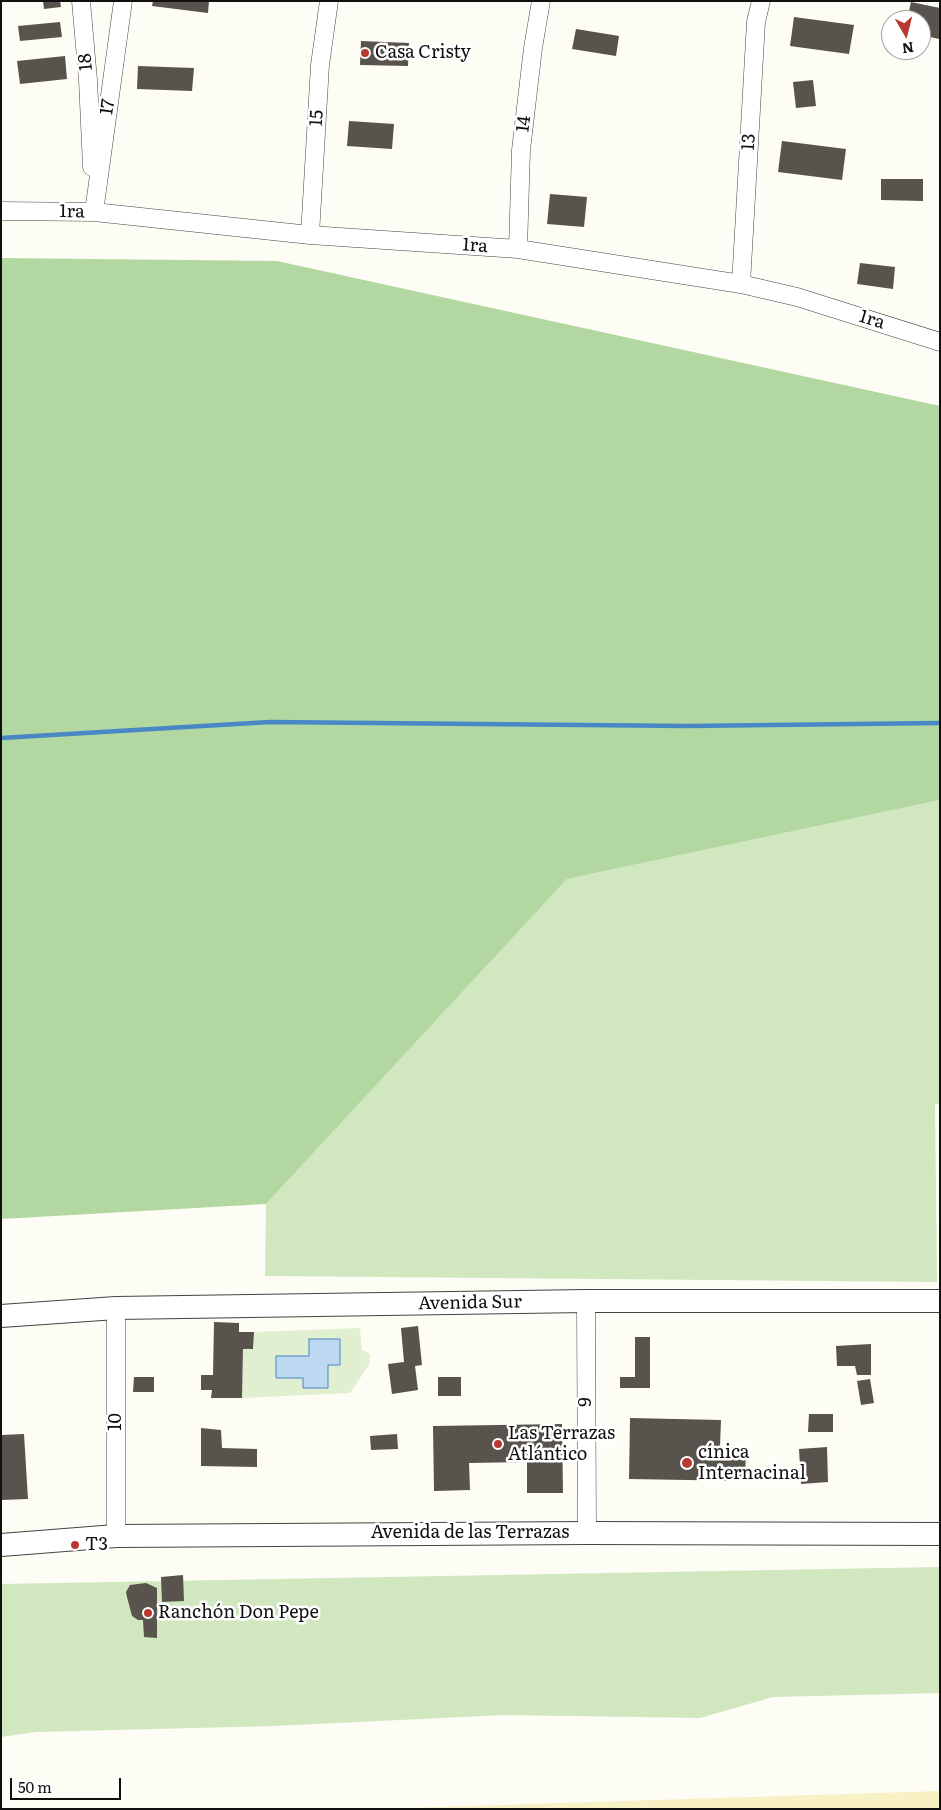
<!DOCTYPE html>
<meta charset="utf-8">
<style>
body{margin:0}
#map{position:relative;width:941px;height:1810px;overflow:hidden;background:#fefdf5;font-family:Literata,serif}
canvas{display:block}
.frame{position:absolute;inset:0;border:2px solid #101010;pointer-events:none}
.north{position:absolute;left:881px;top:10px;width:50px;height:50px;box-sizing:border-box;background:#fff;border:1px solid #9f9f9f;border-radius:50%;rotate:172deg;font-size:14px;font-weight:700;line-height:20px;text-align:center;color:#101010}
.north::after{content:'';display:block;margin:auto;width:18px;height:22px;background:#b73932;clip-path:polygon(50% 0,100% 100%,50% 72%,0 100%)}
.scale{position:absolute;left:10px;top:1778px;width:111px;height:22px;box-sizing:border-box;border:2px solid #101010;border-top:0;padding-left:6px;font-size:15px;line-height:18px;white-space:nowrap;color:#101010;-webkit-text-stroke:4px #fff;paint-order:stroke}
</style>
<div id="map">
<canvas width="941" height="1810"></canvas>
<div class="frame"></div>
<div class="north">N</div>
<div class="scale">50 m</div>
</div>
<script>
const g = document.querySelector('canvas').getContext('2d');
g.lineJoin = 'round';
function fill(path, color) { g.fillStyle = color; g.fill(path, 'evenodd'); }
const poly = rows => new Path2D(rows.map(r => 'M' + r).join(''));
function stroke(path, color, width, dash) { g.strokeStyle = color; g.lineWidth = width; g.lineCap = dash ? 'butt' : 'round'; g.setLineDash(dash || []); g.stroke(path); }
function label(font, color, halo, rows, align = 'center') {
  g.font = font + ' Literata,serif'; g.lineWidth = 5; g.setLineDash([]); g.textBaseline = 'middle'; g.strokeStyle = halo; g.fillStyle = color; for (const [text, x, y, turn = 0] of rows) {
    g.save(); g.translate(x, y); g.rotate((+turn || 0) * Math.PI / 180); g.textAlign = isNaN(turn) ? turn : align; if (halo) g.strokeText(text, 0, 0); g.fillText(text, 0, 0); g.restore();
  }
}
fill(poly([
 [940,800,940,1104,935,1104,937,1282,265,1276,266,1204,567,879],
 [940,1567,940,1693,773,1697,700,1718,504,1715,274,1726,36,1732,1,1737,1,1584]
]), '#d0e7c0');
fill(poly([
 [1,258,277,261,940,406,940,800,567,879,266,1204,1,1219]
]), '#b3d7a0');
fill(poly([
 [940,1791,940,1809,382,1809,589,1802]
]), '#f7f1c4');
fill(poly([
 [360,1328,362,1350,370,1354,369,1365,350,1393,242,1398,243,1349,253,1349,254,1332]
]), '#e1efd1');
const water = poly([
 [309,1339,340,1339,340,1365,328,1365,328,1388,303,1388,303,1378,276,1378,276,1356,309,1356,309,1339]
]);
fill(water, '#bdd9f2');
stroke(water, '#4986c4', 1);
stroke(poly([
 [1,738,270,722,687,726,940,723]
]), '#4986c4', 4.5);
fill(poly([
 [43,1,60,1,61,7,44,9],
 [153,1,209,1,208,13,152,6],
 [911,2,940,8,939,39,921,35,921,20,907,20],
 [794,17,854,25,849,54,790,46],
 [60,22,62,37,20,41,18,26],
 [576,29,619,36,616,56,572,49],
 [361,41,409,43,408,66,360,65],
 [65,56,67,79,20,84,17,61],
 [138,66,194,68,192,91,137,89],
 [813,80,816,106,796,108,793,82],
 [349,121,394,124,392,149,347,146],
 [782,141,846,149,842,180,778,172],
 [881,179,923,179,923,201,881,200],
 [550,194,587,197,584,227,547,224],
 [860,263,895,267,893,289,857,284],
 [214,1322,239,1323,239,1332,254,1332,253,1349,243,1349,242,1398,211,1398,212,1390,201,1390,201,1375,213,1375],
 [418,1326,422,1365,415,1366,418,1390,392,1394,388,1364,404,1362,401,1328],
 [635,1337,650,1337,650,1388,620,1388,620,1377,635,1377],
 [871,1344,871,1375,857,1375,855,1366,837,1366,836,1346],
 [134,1377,154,1377,154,1392,133,1392],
 [438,1377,461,1377,461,1396,438,1396],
 [870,1379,874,1403,861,1405,857,1381],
 [809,1414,833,1414,833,1432,808,1432],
 [630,1418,721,1420,720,1447,746,1448,745,1481,629,1479],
 [562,1424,563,1493,527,1493,527,1462,469,1463,470,1490,434,1491,433,1426],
 [201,1428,221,1430,222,1448,257,1449,257,1467,201,1466],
 [24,1434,28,1499,1,1500,1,1435],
 [397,1434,398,1449,371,1450,370,1436],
 [827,1447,828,1482,801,1484,799,1449],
 [183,1575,184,1601,162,1602,161,1577],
 [146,1583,157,1588,157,1638,144,1637,143,1620,138,1620,132,1616,127,1597,126,1592,130,1585]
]), '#58534d');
const minor = poly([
 [81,1,88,80,92,167],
 [1,211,94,212,310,235,518,249,741,284,797,297,940,342],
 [94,212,123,1],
 [310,235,320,65,329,1],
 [518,249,521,150,533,48,541,1],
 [741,284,756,22,761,1],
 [586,1301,587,1533],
 [116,1536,116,1308]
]);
const tertiary = poly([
 [1,1316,116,1308,586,1301,940,1301],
 [1,1545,116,1536,587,1533,940,1534]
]);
stroke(minor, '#434343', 19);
stroke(tertiary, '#434343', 24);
stroke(minor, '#fff', 18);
stroke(tertiary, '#fff', 22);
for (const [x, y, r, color] of [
 [365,53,5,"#b73932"],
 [498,1444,5,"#b73932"],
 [687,1463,6,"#b73932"],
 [75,1545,5,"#b73932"],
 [148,1613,5,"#b73932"]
]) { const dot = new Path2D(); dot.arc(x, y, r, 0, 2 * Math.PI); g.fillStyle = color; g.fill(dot); stroke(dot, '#fff', 2); }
label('18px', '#101010', '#fff', [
 ["Casa Cristy",375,53],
 ["Las Terrazas",508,1434],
 ["Atlántico",508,1455],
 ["cínica",698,1453],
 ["Internacinal",698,1474],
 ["T3",85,1545],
 ["Ranchón Don Pepe",158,1613]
], 'left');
label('18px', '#101010', '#fff', [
 ["18",86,62,-95],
 ["17",108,107,-82],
 ["15",317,118,-87],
 ["14",524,124,-83],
 ["13",749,142,-87],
 ["1ra",72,212,1],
 ["1ra",475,246,4],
 ["1ra",872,320,17],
 ["Avenida Sur",470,1303,-1],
 ["9",586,1402,-90],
 ["10",116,1422,-90],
 ["Avenida de las Terrazas",470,1533]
]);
</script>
